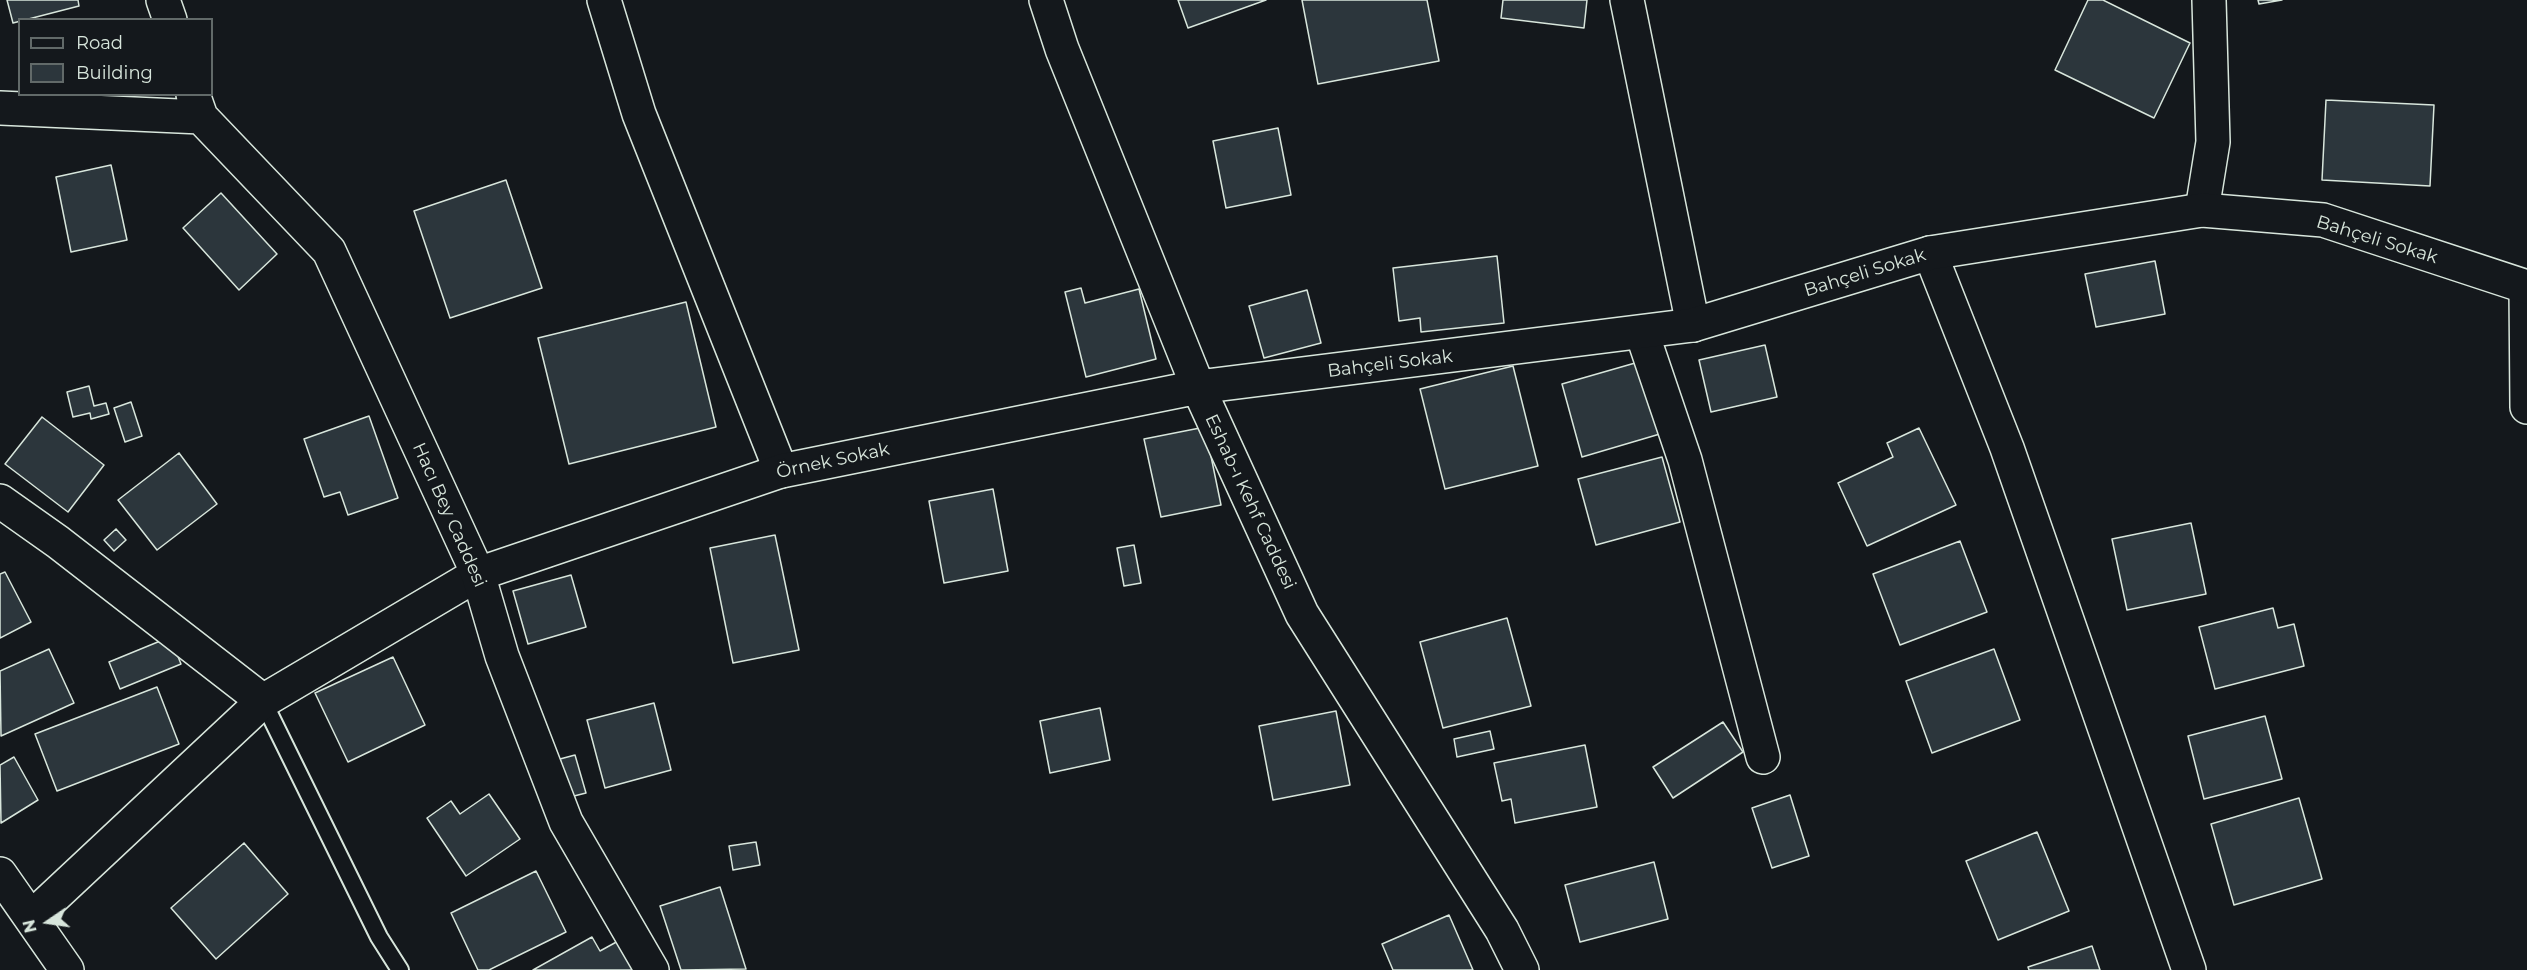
<!DOCTYPE html>
<meta charset="utf-8">
<style>
body{margin:0}
#map{position:relative;width:2527px;height:970px;overflow:hidden;background:#14181c;font-family:Montserrat,sans-serif}
canvas{display:block}
.legend{position:absolute;left:18px;top:18px;width:195px;height:78px;box-sizing:border-box;background:#14181c;border:2px solid #626a69;margin:0;padding:8px 10px;list-style:none;font-size:18px;color:#d8e6dc}
.legend li{display:flex;align-items:center;gap:12px;height:30px}
.legend b{width:30px;border:2px solid #626a69}
.north{position:absolute;left:18px;top:892px;width:60px;height:60px;-webkit-text-stroke:4px #14181c;paint-order:stroke;rotate:257deg;font-size:16px;font-weight:700;line-height:24px;text-align:center;color:#d8e6dc}
.north::after{content:'';display:block;margin:auto;width:21px;height:27px;background:#d8e6dc;clip-path:polygon(50% 0,100% 100%,50% 72%,0 100%)}
</style>
<div id="map">
<canvas width="2527" height="970"></canvas>
<ul class="legend">
<li><b style="height:8px;background:#14181c"></b>Road</li>
<li><b style="height:16px;background:#2c363c"></b>Building</li>
</ul>
<div class="north">N</div>
</div>
<script>
const g = document.querySelector('canvas').getContext('2d');
g.lineJoin = 'round';
function fill(path, color) { g.fillStyle = color; g.fill(path, 'evenodd'); }
const poly = rows => new Path2D(rows.map(r => 'M' + r).join(''));
function stroke(path, color, width, dash) { g.strokeStyle = color; g.lineWidth = width; g.lineCap = dash ? 'butt' : 'round'; g.setLineDash(dash || []); g.stroke(path); }
function label(font, color, halo, rows, align = 'center') {
  g.font = font + ' Montserrat,sans-serif'; g.lineWidth = 4.5; g.setLineDash([]); g.textBaseline = 'middle'; g.strokeStyle = halo; g.fillStyle = color; for (const [text, x, y, turn = 0] of rows) {
    g.save(); g.translate(x, y); g.rotate((+turn || 0) * Math.PI / 180); g.textAlign = isNaN(turn) ? turn : align; if (halo) g.strokeText(text, 0, 0); g.fillText(text, 0, 0); g.restore();
  }
}
const building = poly([
 [7,0,78,0,79,6,13,23,7,0],
 [1178,0,1266,0,1188,28,1178,0],
 [1302,0,1427,0,1439,61,1318,84,1302,0],
 [1503,0,1587,0,1584,28,1501,18,1503,0],
 [2088,0,2103,0,2190,43,2154,118,2055,70,2088,0],
 [2258,0,2282,0,2259,4,2258,0],
 [2326,100,2434,105,2430,186,2322,180,2326,100],
 [1278,128,1291,195,1226,208,1213,141,1278,128],
 [111,165,127,240,71,252,56,177,111,165],
 [506,180,542,288,450,318,414,211,506,180],
 [221,193,277,254,239,290,183,228,221,193],
 [1497,256,1504,323,1421,332,1420,318,1399,321,1393,268,1497,256],
 [2155,261,2165,314,2096,327,2085,274,2155,261],
 [1081,288,1085,303,1139,289,1156,359,1086,377,1065,292,1081,288],
 [1307,290,1321,343,1264,358,1249,306,1307,290],
 [686,302,716,427,569,464,538,338,686,302],
 [1765,345,1777,397,1711,412,1699,360,1765,345],
 [1649,359,1670,431,1582,457,1562,384,1649,359],
 [1513,366,1538,466,1445,489,1420,389,1513,366],
 [89,386,94,406,106,403,109,414,91,419,90,413,73,417,67,392,89,386],
 [131,402,142,436,125,442,114,408,131,402],
 [369,416,398,498,348,515,340,492,324,497,304,439,369,416],
 [42,417,104,465,68,512,5,464,42,417],
 [1205,427,1221,505,1161,517,1144,439,1205,427],
 [1919,428,1956,505,1867,546,1838,483,1893,457,1887,443,1919,428],
 [179,453,217,504,157,550,118,500,179,453],
 [1662,457,1680,522,1596,545,1578,479,1662,457],
 [993,489,1008,571,944,583,929,501,993,489],
 [2191,523,2206,594,2127,610,2112,539,2191,523],
 [116,529,126,540,114,551,104,540,116,529],
 [775,535,799,650,733,663,710,548,775,535],
 [1960,541,1987,612,1900,645,1873,574,1960,541],
 [1134,545,1141,583,1124,586,1117,548,1134,545],
 [5,572,31,622,0,638,0,574,5,572],
 [571,575,586,627,528,644,513,591,571,575],
 [2273,608,2278,628,2294,624,2304,666,2215,689,2199,627,2273,608],
 [1507,618,1531,706,1443,728,1420,642,1507,618],
 [170,637,181,664,120,689,109,662,170,637],
 [49,649,74,703,1,736,0,671,49,649],
 [1994,649,2020,720,1932,753,1906,681,1994,649],
 [393,657,425,725,348,762,315,693,393,657],
 [157,687,179,744,57,791,35,734,157,687],
 [654,703,671,770,605,788,587,720,654,703],
 [1100,708,1110,760,1050,773,1040,721,1100,708],
 [1336,711,1350,785,1273,800,1259,726,1336,711],
 [2265,716,2282,779,2204,799,2188,736,2265,716],
 [1723,722,1743,752,1673,798,1653,767,1723,722],
 [1490,731,1494,749,1457,757,1454,739,1490,731],
 [1585,745,1597,807,1515,823,1511,799,1502,801,1494,763,1585,745],
 [575,755,586,793,570,797,560,759,575,755],
 [14,757,38,800,1,823,0,765,14,757],
 [489,794,520,839,466,876,427,818,451,801,460,814,489,794],
 [1790,795,1809,856,1772,868,1752,808,1790,795],
 [2299,798,2322,879,2234,905,2211,824,2299,798],
 [2037,832,2069,911,1998,940,1966,861,2037,832],
 [756,842,760,865,733,870,729,846,756,842],
 [244,843,288,894,216,959,171,908,244,843],
 [1654,862,1668,919,1580,942,1565,885,1654,862],
 [536,871,566,932,489,970,478,970,451,913,536,871],
 [720,887,746,969,681,970,660,906,720,887],
 [1449,915,1473,970,1393,970,1382,944,1449,915],
 [592,937,600,951,620,940,636,970,533,970,592,937],
 [2092,946,2100,970,2029,970,2028,967,2092,946]
]);
fill(building, '#2c363c');
stroke(building, '#d8e6dc', 1.5);
const service = poly([
 [263,701,379,937,400,970]
]);
const minor = poly([
 [604,0,639,114,781,471],
 [1627,0,1693,325],
 [2202,210,2213,142,2209,0],
 [1930,253,2007,448,2189,970],
 [2526,287,2527,407],
 [1642,333,1685,460,1763,757],
 [0,501,58,542,263,701],
 [0,874,67,970],
 [31,918,263,701,478,574]
]);
const tertiary = poly([
 [163,0,170,20],
 [1046,0,1062,49,1198,387,1302,614,1502,930,1522,970],
 [193,94,201,117,329,251,478,574,502,656,566,822,652,970],
 [0,108,201,117],
 [478,574,781,471,1198,387,1693,325,1930,253,2202,210,2323,220,2527,287]
]);
stroke(service, '#d8e6dc', 20);
stroke(minor, '#d8e6dc', 36);
stroke(tertiary, '#d8e6dc', 36);
stroke(service, '#14181c', 16);
stroke(minor, '#14181c', 33);
stroke(tertiary, '#14181c', 33);
label('18px', '#d8e6dc', '#14181c', [
 ["Bahçeli Sokak",2377,240,17],
 ["Bahçeli Sokak",1865,273,-17],
 ["Bahçeli Sokak",1390,364,-7],
 ["Örnek Sokak",833,461,-12],
 ["Eshab-ı Kehf Caddesi",1250,502,65],
 ["Hacı Bey Caddesi",449,515,66]
]);
</script>
